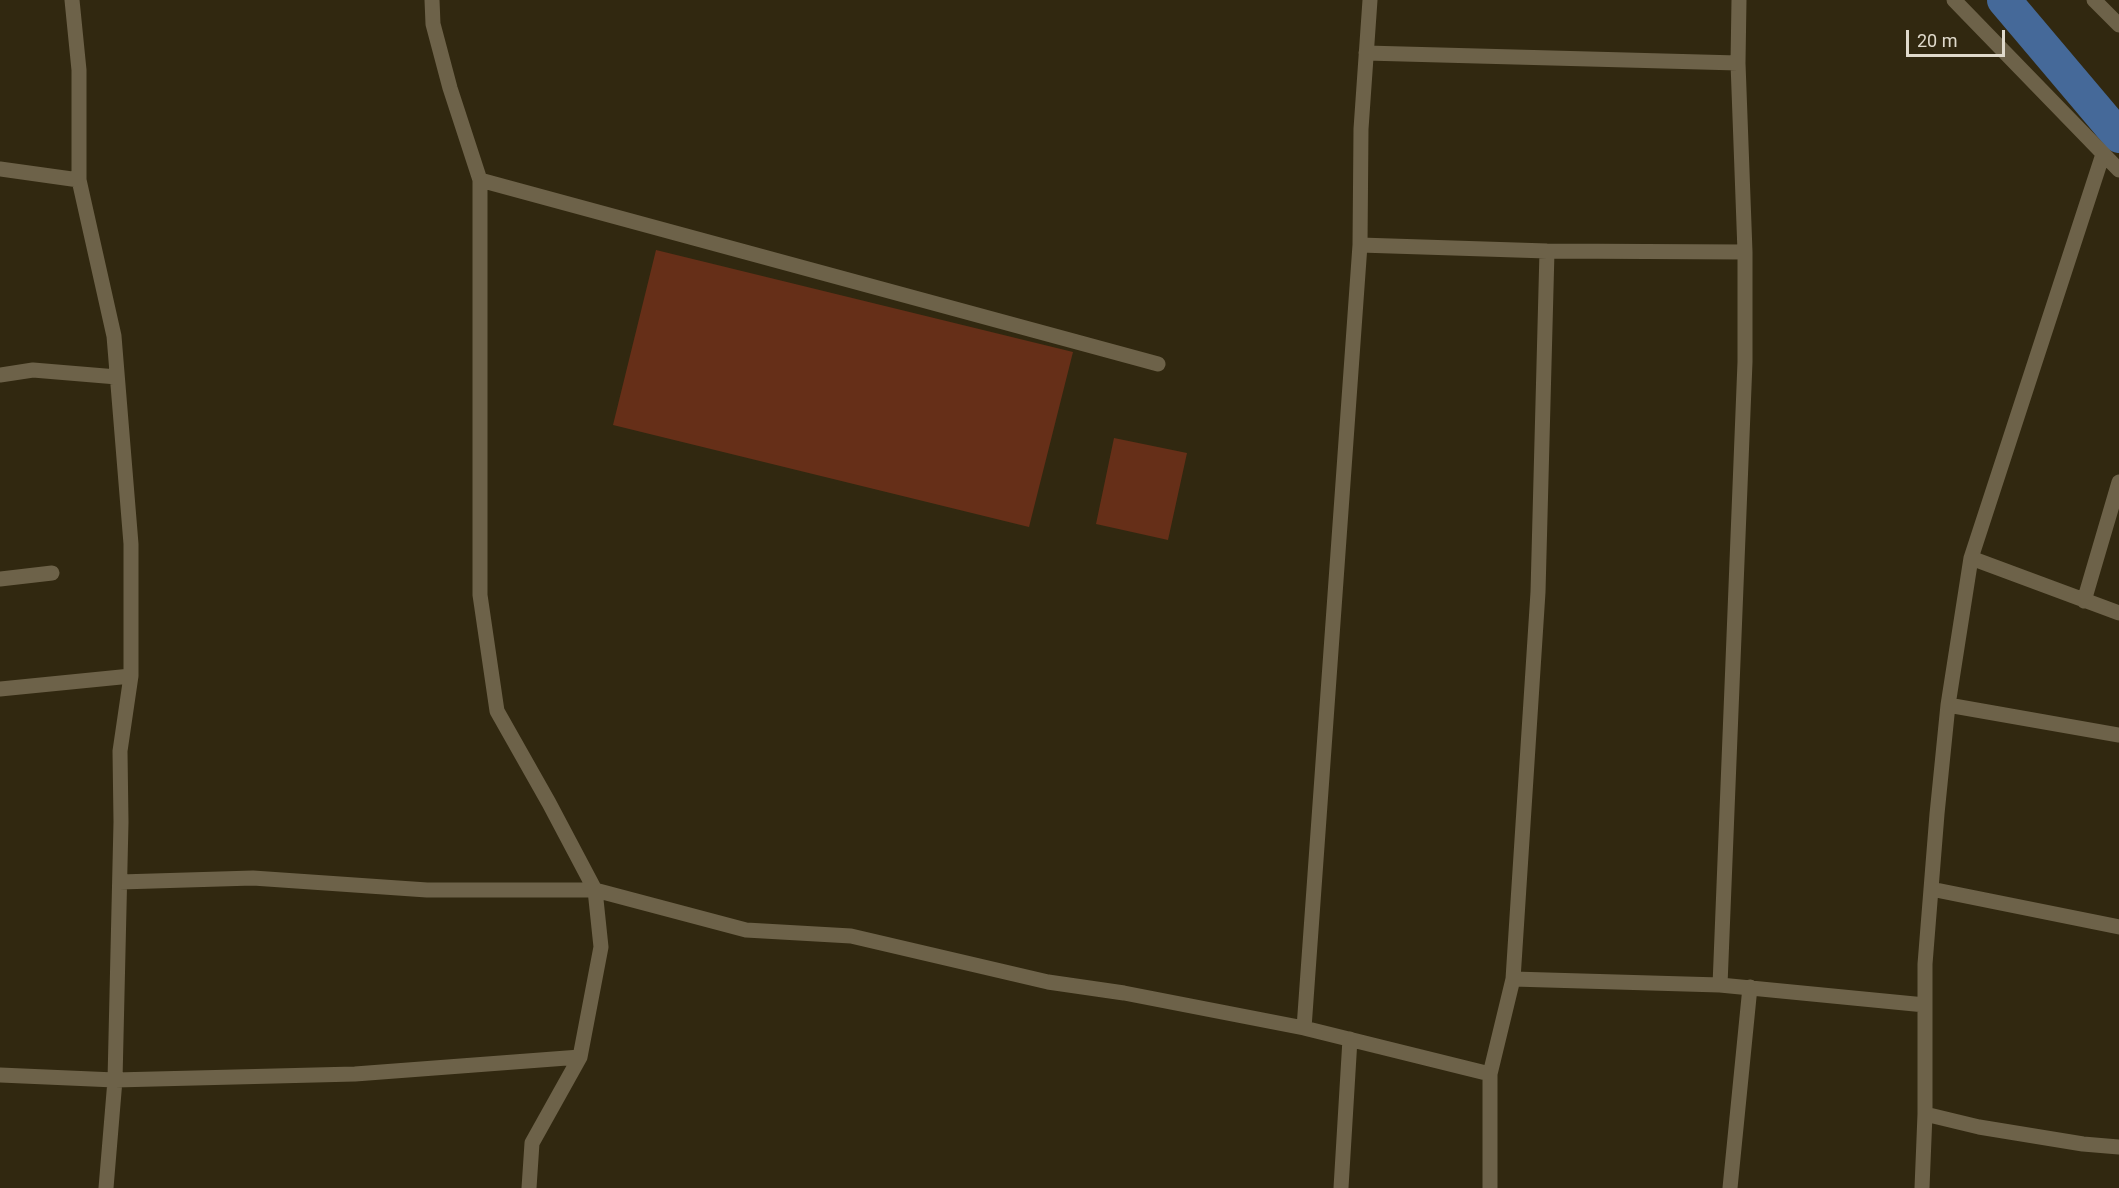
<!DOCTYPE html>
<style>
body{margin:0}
#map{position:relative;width:2119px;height:1188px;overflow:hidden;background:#312810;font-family:Roboto,sans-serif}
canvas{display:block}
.scale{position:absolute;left:1906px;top:30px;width:99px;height:27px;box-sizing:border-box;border:3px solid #e0dacc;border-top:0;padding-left:8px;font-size:18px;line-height:21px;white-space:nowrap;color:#e0dacc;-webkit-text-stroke:4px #312810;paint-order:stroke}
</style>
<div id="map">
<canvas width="2119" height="1188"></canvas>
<div class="scale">20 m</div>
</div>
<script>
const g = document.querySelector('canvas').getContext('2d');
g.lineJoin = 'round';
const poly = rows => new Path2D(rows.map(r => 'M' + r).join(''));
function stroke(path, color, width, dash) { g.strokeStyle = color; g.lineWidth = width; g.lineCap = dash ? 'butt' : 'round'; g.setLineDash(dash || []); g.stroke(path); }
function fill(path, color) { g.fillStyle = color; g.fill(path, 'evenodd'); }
stroke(poly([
 [2004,0,2119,136]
]), '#456999', 34);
fill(poly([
 [656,250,1073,352,1029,527,613,425],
 [1114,438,1187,453,1168,540,1096,524]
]), '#662f18');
stroke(poly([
 [72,0,79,70,79,180,114,336,131,544,131,676,120,751,121,822,115,1080,106,1188],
 [432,0,433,24,450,88,480,180,480,595,497,711,549,803,595,890,601,947,580,1057,532,1143,529,1188],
 [1954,0,2119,170],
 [2094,0,2119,25],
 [1366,53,1738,63],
 [0,169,79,180],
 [480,180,1158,364],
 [1360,245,1547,251,1745,252],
 [0,375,33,370,117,377],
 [1971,558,2119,613],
 [0,579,52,573],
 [2084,601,2119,482],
 [0,689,131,676],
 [1948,705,2119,735],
 [120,882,253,878,427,890,595,890,746,930,851,936,1048,982,1124,993,1304,1028,1490,1074],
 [1931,889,2119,927],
 [1513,979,1720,985,1925,1005],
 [1720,985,1745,362,1745,252,1738,63,1739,0],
 [1304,1028,1360,245,1361,129,1370,0],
 [0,1075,115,1080,355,1074,580,1057],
 [1925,1114,1979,1127,2083,1144,2119,1147],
 [1341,1188,1350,1039],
 [1490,1188,1490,1074,1513,979,1538,592,1547,251],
 [1730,1188,1750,987],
 [1922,1188,1925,1114,1925,964,1937,814,1948,705,1971,558,2103,154]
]), '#6d6249', 15);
</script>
